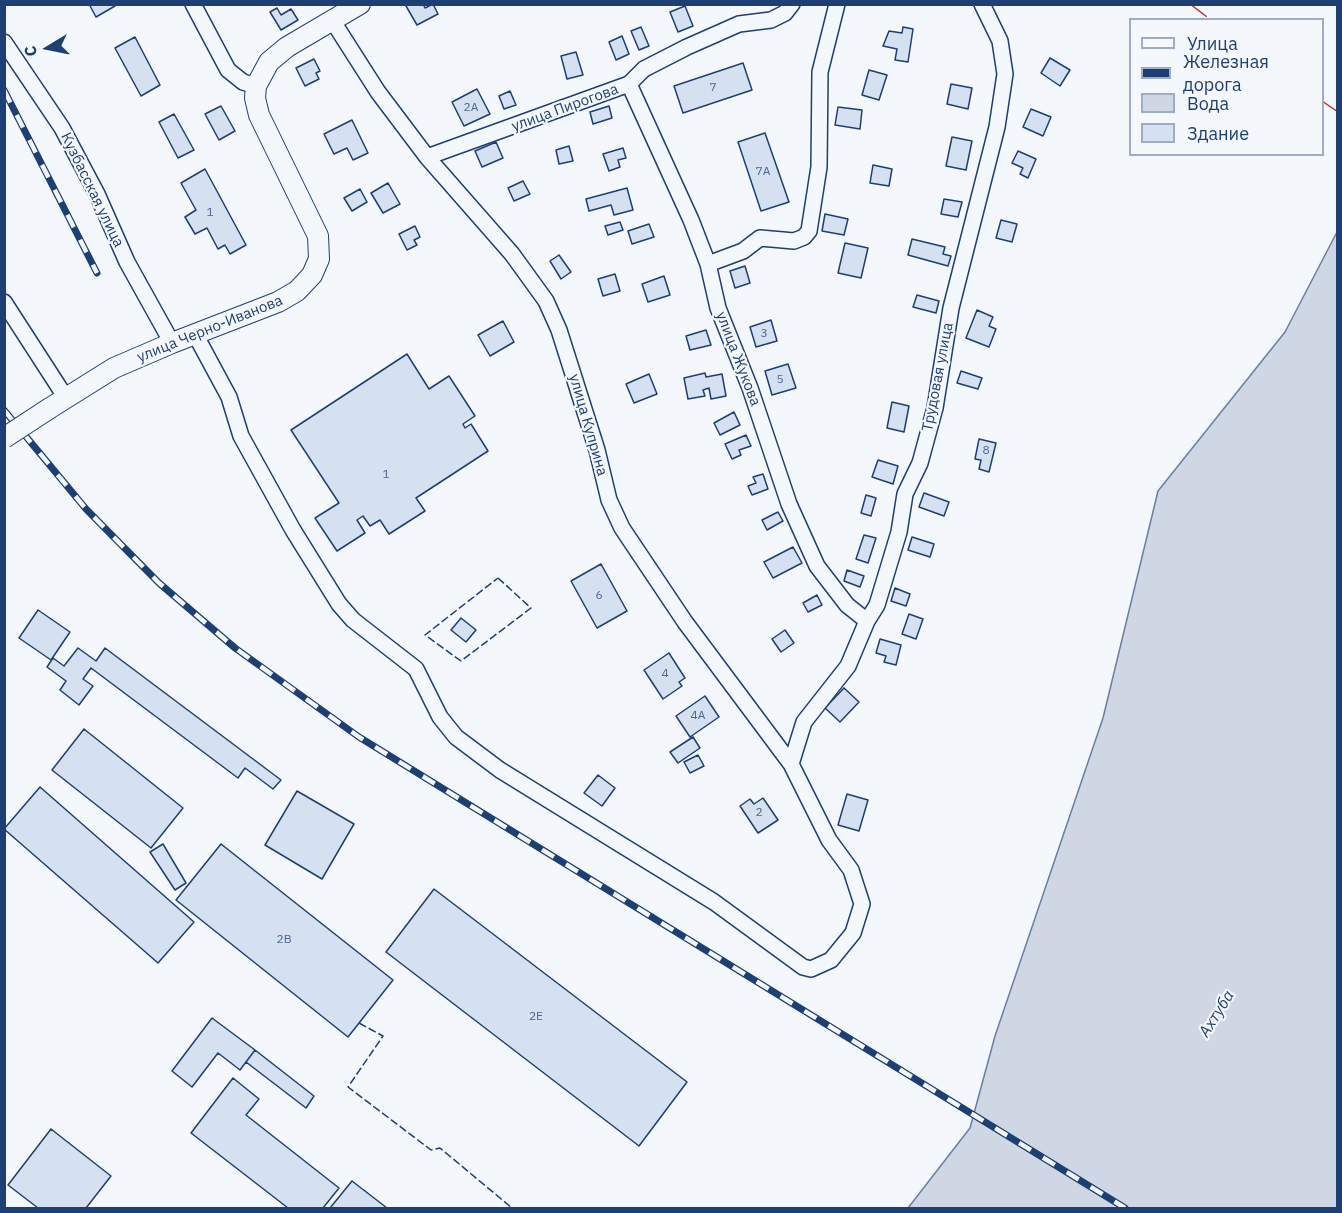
<!DOCTYPE html>
<meta charset="utf-8">
<style>
body{margin:0}
#map{position:relative;width:1342px;height:1213px;overflow:hidden;background:#f4f7fb;font-family:"IBM Plex Sans",sans-serif}
canvas{display:block}
.frame{position:absolute;inset:0;border:6px solid #1d3f73;pointer-events:none}
.legend{position:absolute;left:1129px;top:18px;width:195px;height:138px;box-sizing:border-box;background:#f4f7fb;border:2px solid #9eadc5;margin:0;padding:8px 10px;list-style:none;font-size:18px;color:#1d3f73}
.legend li{display:flex;align-items:center;gap:12px;height:30px}
.legend b{width:30px;border:2px solid #9eadc5}
.north{position:absolute;left:18px;top:18px;width:60px;height:60px;-webkit-text-stroke:4px #f4f7fb;paint-order:stroke;rotate:260deg;font-size:16px;font-weight:700;line-height:24px;text-align:center;color:#1d3f73}
.north::after{content:'';display:block;margin:auto;width:21px;height:27px;background:#1d3f73;clip-path:polygon(50% 0,100% 100%,50% 72%,0 100%)}
</style>
<div id="map">
<canvas width="1342" height="1213"></canvas>
<div class="frame"></div>
<ul class="legend">
<li><b style="height:8px;background:#f4f7fb"></b>Улица</li>
<li><b style="height:8px;background:#1d3f73"></b>Железная дорога</li>
<li><b style="height:16px;background:#cfd7e4"></b>Вода</li>
<li><b style="height:16px;background:#d5e0f0"></b>Здание</li>
</ul>
<div class="north">С</div>
</div>
<script>
const g = document.querySelector('canvas').getContext('2d');
g.lineJoin = 'round';
function fill(path, color) { g.fillStyle = color; g.fill(path, 'evenodd'); }
const poly = rows => new Path2D(rows.map(r => 'M' + r).join(''));
function stroke(path, color, width, dash) { g.strokeStyle = color; g.lineWidth = width; g.lineCap = dash ? 'butt' : 'round'; g.setLineDash(dash || []); g.stroke(path); }
function label(font, color, halo, rows, align = 'center') {
  g.font = font + ' "IBM Plex Sans",sans-serif'; g.lineWidth = 4.5; g.setLineDash([]); g.textBaseline = 'middle'; g.strokeStyle = halo; g.fillStyle = color; for (const [text, x, y, turn = 0] of rows) {
    g.save(); g.translate(x, y); g.rotate((+turn || 0) * Math.PI / 180); g.textAlign = isNaN(turn) ? turn : align; if (halo) g.strokeText(text, 0, 0); g.fillText(text, 0, 0); g.restore();
  }
}
const water = poly([
 [1337,232,1337,1208,908,1208,970,1128,995,1036,1103,718,1158,491,1285,332,1337,232]
]);
fill(water, '#cfd7e4');
stroke(water, '#687fa3', 1.5);
const building = poly([
 [89,4,114,4,115,6,96,17,89,4],
 [409,4,423,4,425,8,433,4,438,14,417,25,406,6,409,4],
 [685,6,693,26,678,32,670,12,685,6],
 [277,8,281,15,291,9,298,20,281,30,270,12,277,8],
 [641,27,649,46,639,50,631,31,641,27],
 [903,27,913,29,908,62,895,60,897,49,883,46,889,31,902,33,903,27],
 [622,36,629,54,616,60,609,42,622,36],
 [135,37,160,85,141,96,115,48,135,37],
 [576,52,583,75,567,79,561,56,576,52],
 [1050,58,1070,70,1060,86,1041,73,1050,58],
 [314,59,320,71,316,73,319,79,305,86,296,68,314,59],
 [743,63,752,90,683,113,674,86,743,63],
 [869,70,887,75,879,100,862,95,869,70],
 [951,84,972,88,968,109,947,104,951,84],
 [477,89,490,114,464,126,452,102,477,89],
 [510,91,516,105,504,109,499,96,510,91],
 [221,106,235,131,219,140,205,114,221,106],
 [609,106,612,118,593,124,590,112,609,106],
 [838,107,862,110,860,129,835,125,838,107],
 [1031,109,1051,117,1043,136,1023,127,1031,109],
 [174,114,194,150,178,158,159,122,174,114],
 [352,120,368,153,353,160,347,148,334,154,324,134,352,120],
 [765,133,789,202,761,211,738,142,765,133],
 [952,137,972,141,966,170,946,166,952,137],
 [496,142,503,158,482,167,475,151,496,142],
 [569,146,573,161,559,164,556,150,569,146],
 [623,148,626,158,618,160,620,167,609,171,603,154,623,148],
 [1018,151,1036,159,1028,178,1020,174,1023,168,1012,163,1018,151],
 [873,165,892,169,889,186,870,183,873,165],
 [205,169,246,245,230,254,225,245,218,249,207,228,195,234,185,217,196,210,181,183,205,169],
 [523,181,530,194,514,201,508,188,523,181],
 [388,183,400,204,383,213,371,193,388,183],
 [627,188,633,210,614,215,611,205,589,211,586,199,627,188],
 [360,189,367,202,352,211,344,198,360,189],
 [944,199,962,202,958,217,941,214,944,199],
 [825,214,848,219,844,235,822,231,825,214],
 [1001,220,1017,224,1012,242,996,238,1001,220],
 [620,222,623,230,608,235,605,226,620,222],
 [649,224,654,237,632,244,628,231,649,224],
 [415,226,420,237,414,240,417,245,407,250,399,234,415,226],
 [912,239,945,247,943,254,951,256,948,266,908,255,912,239],
 [845,243,868,248,861,278,838,273,845,243],
 [559,255,571,272,561,279,550,261,559,255],
 [745,266,750,283,735,288,730,271,745,266],
 [615,274,620,291,603,296,598,279,615,274],
 [664,276,670,295,648,302,642,284,664,276],
 [917,295,939,301,936,313,913,307,917,295],
 [977,310,993,317,989,326,996,329,989,347,966,338,977,310],
 [771,320,777,341,756,347,750,327,771,320],
 [503,321,514,342,490,356,478,335,503,321],
 [706,330,711,345,690,350,686,336,706,330],
 [407,354,429,389,449,376,475,416,463,424,465,428,471,424,488,451,416,498,425,511,389,534,380,520,370,526,363,516,357,520,365,533,337,551,315,518,339,503,291,430,407,354],
 [788,364,796,388,772,395,765,371,788,364],
 [961,371,982,378,978,389,957,383,961,371],
 [705,373,706,377,722,374,726,396,711,399,709,388,703,390,705,396,688,399,684,378,705,373],
 [649,374,657,394,634,403,626,384,649,374],
 [892,402,909,406,904,432,887,428,892,402],
 [734,412,740,425,720,435,714,423,734,412],
 [746,435,751,446,739,450,741,455,732,459,725,444,746,435],
 [979,439,996,443,989,472,979,469,981,460,975,459,979,439],
 [878,460,898,466,893,484,872,477,878,460],
 [763,474,768,489,752,495,748,486,756,483,753,477,763,474],
 [924,493,949,502,944,516,919,507,924,493],
 [866,495,876,498,871,516,861,513,866,495],
 [778,512,783,521,767,530,762,520,778,512],
 [864,535,876,538,868,563,856,559,864,535],
 [912,537,934,544,930,557,908,550,912,537],
 [793,547,802,563,773,578,764,562,793,547],
 [601,564,627,611,597,628,571,581,601,564],
 [847,570,864,576,860,587,844,581,847,570],
 [895,588,910,594,906,606,891,601,895,588],
 [817,595,822,605,808,612,803,603,817,595],
 [38,610,70,632,51,660,19,638,38,610],
 [909,614,923,619,916,639,902,634,909,614],
 [461,618,476,630,466,642,451,630,461,618],
 [785,630,794,643,781,652,772,639,785,630],
 [880,639,901,645,896,665,884,662,886,656,876,653,880,639],
 [78,648,96,661,105,648,281,780,273,789,245,768,238,778,91,668,83,679,93,686,79,705,60,690,66,681,47,667,53,658,64,666,78,648],
 [669,653,685,678,679,682,682,686,663,699,644,670,669,653],
 [844,688,859,702,840,722,825,708,844,688],
 [705,696,719,717,690,737,676,716,705,696],
 [84,729,183,808,151,848,52,770,84,729],
 [693,737,700,748,678,763,670,752,693,737],
 [698,755,704,766,690,773,684,762,698,755],
 [598,775,615,788,602,806,584,793,598,775],
 [40,787,194,922,158,963,4,829,40,787],
 [297,791,354,824,322,879,265,845,297,791],
 [847,794,868,800,859,831,838,825,847,794],
 [763,798,778,820,758,833,740,806,750,799,754,804,763,798],
 [163,844,186,883,175,890,150,852,163,844],
 [221,844,393,980,348,1037,176,900,221,844],
 [434,889,687,1082,639,1146,386,952,434,889],
 [212,1018,255,1050,240,1070,218,1053,192,1087,172,1071,212,1018],
 [255,1050,314,1096,306,1108,246,1062,255,1050],
 [233,1078,259,1099,246,1115,339,1188,323,1208,288,1208,191,1133,233,1078],
 [51,1129,111,1176,86,1208,38,1208,8,1185,51,1129],
 [352,1181,387,1208,330,1208,352,1181]
]);
fill(building, '#d5e0f0');
stroke(building, '#1d3f73', 1.5);
const minor = poly([
 [193,4,228,70,243,82,256,86],
 [4,42,62,128,97,194,127,262,172,343],
 [629,84,691,220,708,264,718,308,750,388,789,504,817,566,847,605,867,621],
 [427,157,629,84,644,69,687,47,739,24,771,20,785,13,792,4],
 [708,264,743,251,760,238,794,241,804,237,809,231,819,167,820,72,837,4],
 [4,302,66,398],
 [195,334,229,397,241,436,293,530,339,604,353,620,416,669,440,717,456,737,500,770,714,902,803,967,811,969,831,960,853,933,862,904,851,870,829,840,791,764,685,622,622,528,609,500,597,450,559,330,546,301,512,254,427,157,378,92,332,20],
 [791,764,804,722,848,666,867,621,877,605,899,532,905,494,920,463,935,408,951,308,997,127,1005,74,1000,41,982,4]
]);
const major = poly([
 [50,408,114,368,172,343,278,302,297,291,312,275,319,259,318,236,259,115,255,98,256,86,269,62,287,47,360,4]
]);
stroke(minor, '#1d3f73', 18);
stroke(major, '#1d3f73', 22);
stroke(minor, '#f4f7fb', 15);
stroke(major, '#f4f7fb', 20);
const rail = poly([
 [4,90,97,273],
 [4,410,86,509,159,583,235,648,359,737,1125,1208]
]);
stroke(rail, '#1d3f73', 7);
stroke(rail, '#f4f7fb', 4.5, [14]);
const majorBridge = poly([
 [4,438,50,408]
]);
stroke(majorBridge, '#1d3f73', 22, []);
stroke(majorBridge, '#f4f7fb', 20);
stroke(poly([
 [498,578,531,608,461,661,425,635,498,578],
 [359,1023,383,1036,348,1087,431,1150,440,1148,512,1208]
]), '#1d3f73', 1.5, [8, 3]);
stroke(poly([
 [1190,4,1211,20],
 [1322,101,1338,112]
]), '#c62828', 1.5, [21, 4.5, 3, 4.5]);
label('12px', '#4b6792', null, [
 ["7",713,88],
 ["2А",471,108],
 ["7А",763,172],
 ["1",210,213],
 ["3",764,334],
 ["5",780,380],
 ["8",986,451],
 ["1",386,475],
 ["6",599,596],
 ["4",665,674],
 ["4А",698,716],
 ["2",759,813],
 ["2В",284,940],
 ["2Е",536,1017]
]);
label('15px', '#1d3f73', '#f4f7fb', [
 ["улица Пирогова",565,108,-20],
 ["Кузбасская улица",92,190,64],
 ["улица Черно-Иванова",210,329,-22],
 ["улица Жукова",738,359,69],
 ["Трудовая улица",938,377,-79],
 ["улица Куприна",588,425,74]
]);
label('italic 16px', '#1d3f73', '#f4f7fb', [
 ["Ахтуба",1217,1014,-58]
]);
</script>
